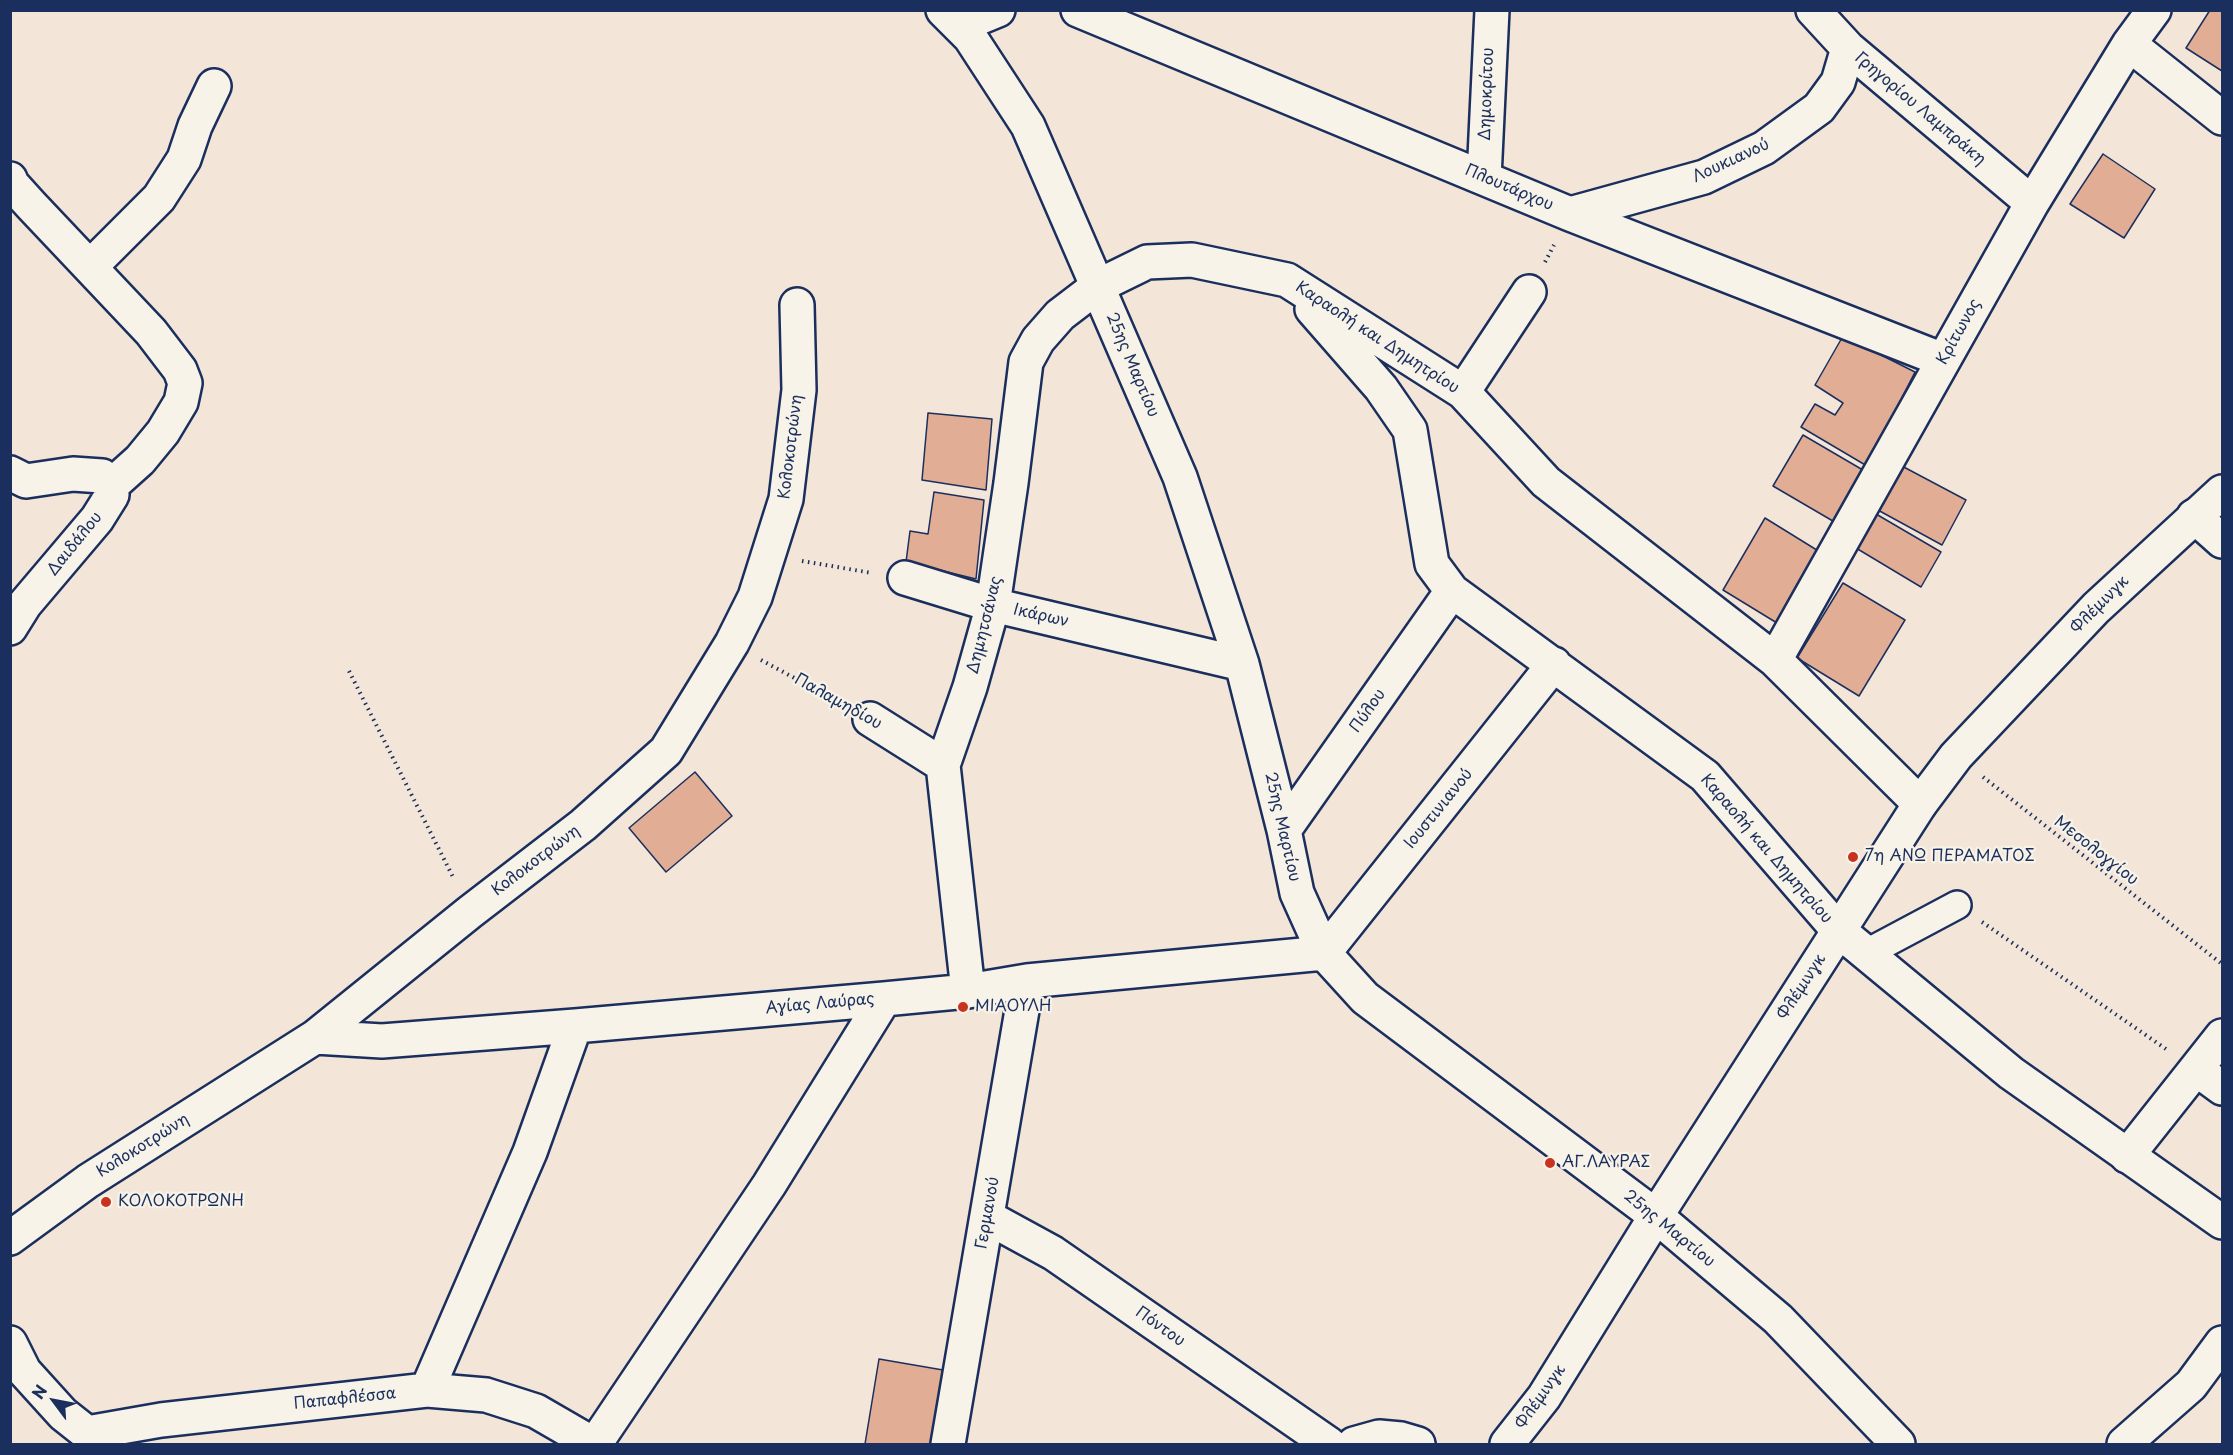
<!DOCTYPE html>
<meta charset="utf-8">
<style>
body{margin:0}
#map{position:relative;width:2233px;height:1455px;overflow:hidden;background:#f3e5d7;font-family:"Playpen Sans",sans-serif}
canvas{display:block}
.frame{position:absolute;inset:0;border:12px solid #1b2f5e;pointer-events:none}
.north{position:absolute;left:24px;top:1371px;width:60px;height:60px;-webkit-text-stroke:4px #f7f3e8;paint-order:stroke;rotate:302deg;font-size:16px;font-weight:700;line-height:24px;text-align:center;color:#1b2f5e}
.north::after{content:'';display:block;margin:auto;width:21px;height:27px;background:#1b2f5e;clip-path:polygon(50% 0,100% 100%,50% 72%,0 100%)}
</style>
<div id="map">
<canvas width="2233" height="1455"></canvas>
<div class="frame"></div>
<div class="north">N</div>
</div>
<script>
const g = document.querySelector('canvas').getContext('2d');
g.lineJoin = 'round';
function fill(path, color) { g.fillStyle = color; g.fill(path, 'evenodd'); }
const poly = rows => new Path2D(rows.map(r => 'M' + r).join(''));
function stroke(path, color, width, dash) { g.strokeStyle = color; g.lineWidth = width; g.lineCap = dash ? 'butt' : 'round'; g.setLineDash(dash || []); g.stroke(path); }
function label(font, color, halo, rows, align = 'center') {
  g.font = font + ' "Playpen Sans",sans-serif'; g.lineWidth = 4.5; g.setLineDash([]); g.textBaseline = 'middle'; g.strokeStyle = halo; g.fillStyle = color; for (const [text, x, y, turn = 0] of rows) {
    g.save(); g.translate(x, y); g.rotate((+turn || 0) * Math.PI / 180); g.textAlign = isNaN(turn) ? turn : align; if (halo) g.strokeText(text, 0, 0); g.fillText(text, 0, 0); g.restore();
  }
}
const building = poly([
 [2210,10,2222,10,2222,71,2186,48,2210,10],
 [2103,154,2155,189,2124,238,2070,204,2103,154],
 [1843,336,1915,372,1867,466,1801,427,1815,404,1835,415,1843,403,1815,385,1843,336],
 [928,413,992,419,986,490,922,480,928,413],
 [1803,435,1868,473,1838,524,1773,486,1803,435],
 [1900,465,1966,500,1942,545,1876,509,1900,465],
 [934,492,984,500,976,579,906,562,910,531,928,534,934,492],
 [1876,514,1941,552,1921,587,1856,548,1876,514],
 [1765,518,1820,552,1777,623,1723,590,1765,518],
 [1843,583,1905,620,1859,696,1797,658,1843,583],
 [695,772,732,816,666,872,629,828,695,772],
 [879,1359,943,1370,931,1444,865,1444,879,1359]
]);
fill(building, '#e1ae95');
stroke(building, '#1b2f5e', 1.5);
const pedestrian = poly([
 [1865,954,1957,905]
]);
const minor = poly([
 [943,10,970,37,1028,126,1180,477,1242,664,1284,830,1297,893,1324,953,1365,998,1656,1216,1544,1397,1507,1444],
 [1078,10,1570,214,1943,360],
 [1813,10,1848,48,2032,203],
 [959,26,998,10],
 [2129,44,2222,118],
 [1484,178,1492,10],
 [10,179,12,184,31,205,151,332,180,370,185,383,181,402,163,432,140,460,111,486],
 [1570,214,1704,177,1764,148,1819,108,1838,82,1848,48],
 [90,267,159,198,184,159,195,126,214,86],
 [1312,309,1381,388,1410,430,1432,564,1452,591,1705,776,1838,930],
 [1463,392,1529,292],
 [10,473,26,481,73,474,102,476,111,486,112,495,97,519,25,604,10,628],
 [2194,516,2222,541],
 [905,578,993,605,1242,664],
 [1775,660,2032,203,2129,44,2154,10],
 [870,719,943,765],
 [1284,830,1452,591],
 [1324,953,1554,664],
 [968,991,943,765,970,687,993,605,1011,483,1026,362,1038,340,1060,315,1098,286,1147,262,1192,260,1287,280,1463,392,1546,482,1775,660,1920,804],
 [315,1037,382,1041,575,1026,884,999,968,991,1027,981,1324,953],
 [2196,1069,2222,1088],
 [2127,1156,2222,1036],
 [987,1217,1053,1253,1329,1444],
 [10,1238,88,1181,315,1037,470,912,583,825,666,751,732,643,755,597,786,499,799,390,797,305],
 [10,1343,24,1371,63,1414,87,1433,94,1444],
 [427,1390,530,1152,575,1026],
 [87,1433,161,1420,427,1390,486,1395,536,1411,593,1444],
 [595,1444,769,1185,884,999],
 [948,1444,1027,981],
 [1354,1444,1379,1437,1401,1439,1418,1444],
 [2124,1444,2191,1385,2222,1343]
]);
const tertiary = poly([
 [1838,930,2011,1073,2222,1222],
 [1898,1444,1778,1319,1656,1216,1920,804,1956,756,2096,608,2222,492]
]);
stroke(pedestrian, '#1b2f5e', 32);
stroke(minor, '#1b2f5e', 38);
stroke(tertiary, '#1b2f5e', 38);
stroke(poly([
 [1545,262,1554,245],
 [802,561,872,573],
 [761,660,839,702],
 [349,671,454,879],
 [1983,777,2222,964],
 [1982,922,2166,1049]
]), '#1b2f5e', 4, [1.5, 4.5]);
stroke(pedestrian, '#f7f3e8', 27);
stroke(minor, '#f7f3e8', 33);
stroke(tertiary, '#f7f3e8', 33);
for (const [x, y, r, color] of [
 [1853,857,6,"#c8321e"],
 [963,1007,6,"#c8321e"],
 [1550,1163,6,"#c8321e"],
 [106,1202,6,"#c8321e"]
]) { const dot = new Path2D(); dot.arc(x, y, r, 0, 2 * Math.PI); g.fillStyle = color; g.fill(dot); stroke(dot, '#f7f3e8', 2); }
label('16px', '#1b2f5e', '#f7f3e8', [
 ["Δημοκρίτου",1487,94,-88],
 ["Γρηγορίου Λαμπράκη",1920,109,40],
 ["Λουκιανού",1731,161,-25],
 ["Πλουτάρχου",1509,188,23],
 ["Κρίτωνος",1959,332,-61],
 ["Καραολή και Δημητρίου",1377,338,33],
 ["25ης Μαρτίου",1132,365,67],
 ["Κολοκοτρώνη",791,447,-83],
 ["Δαιδάλου",75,544,-51],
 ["Φλέμινγκ",2100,605,-45],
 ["Ικάρων",1041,616,13],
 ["Δημητσάνας",985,625,-76],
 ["Παλαμηδίου",838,702,29],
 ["Πύλου",1368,711,-55],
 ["Ιουστινιανού",1439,809,-51],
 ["25ης Μαρτίου",1282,827,77],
 ["Καραολή και Δημητρίου",1766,849,49],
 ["Μεσολογγίου",2096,851,38],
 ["Κολοκοτρώνη",536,861,-37],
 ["Φλέμινγκ",1802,987,-57],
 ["Αγίας Λαύρας",820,1004,-5],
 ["Κολοκοτρώνη",143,1146,-32],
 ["Γερμανού",988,1213,-80],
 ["25ης Μαρτίου",1669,1229,39],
 ["Πόντου",1160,1327,35],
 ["Φλέμινγκ",1541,1397,-55],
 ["Παπαφλέσσα",345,1399,-6]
]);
label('16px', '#1b2f5e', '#f7f3e8', [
 ["7η ΑΝΩ ΠΕΡΑΜΑΤΟΣ",1865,857],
 ["ΜΙΑΟΥΛΗ",975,1007],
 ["ΑΓ.ΛΑΥΡΑΣ",1562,1163],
 ["ΚΟΛΟΚΟΤΡΩΝΗ",118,1202]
], 'left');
</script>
